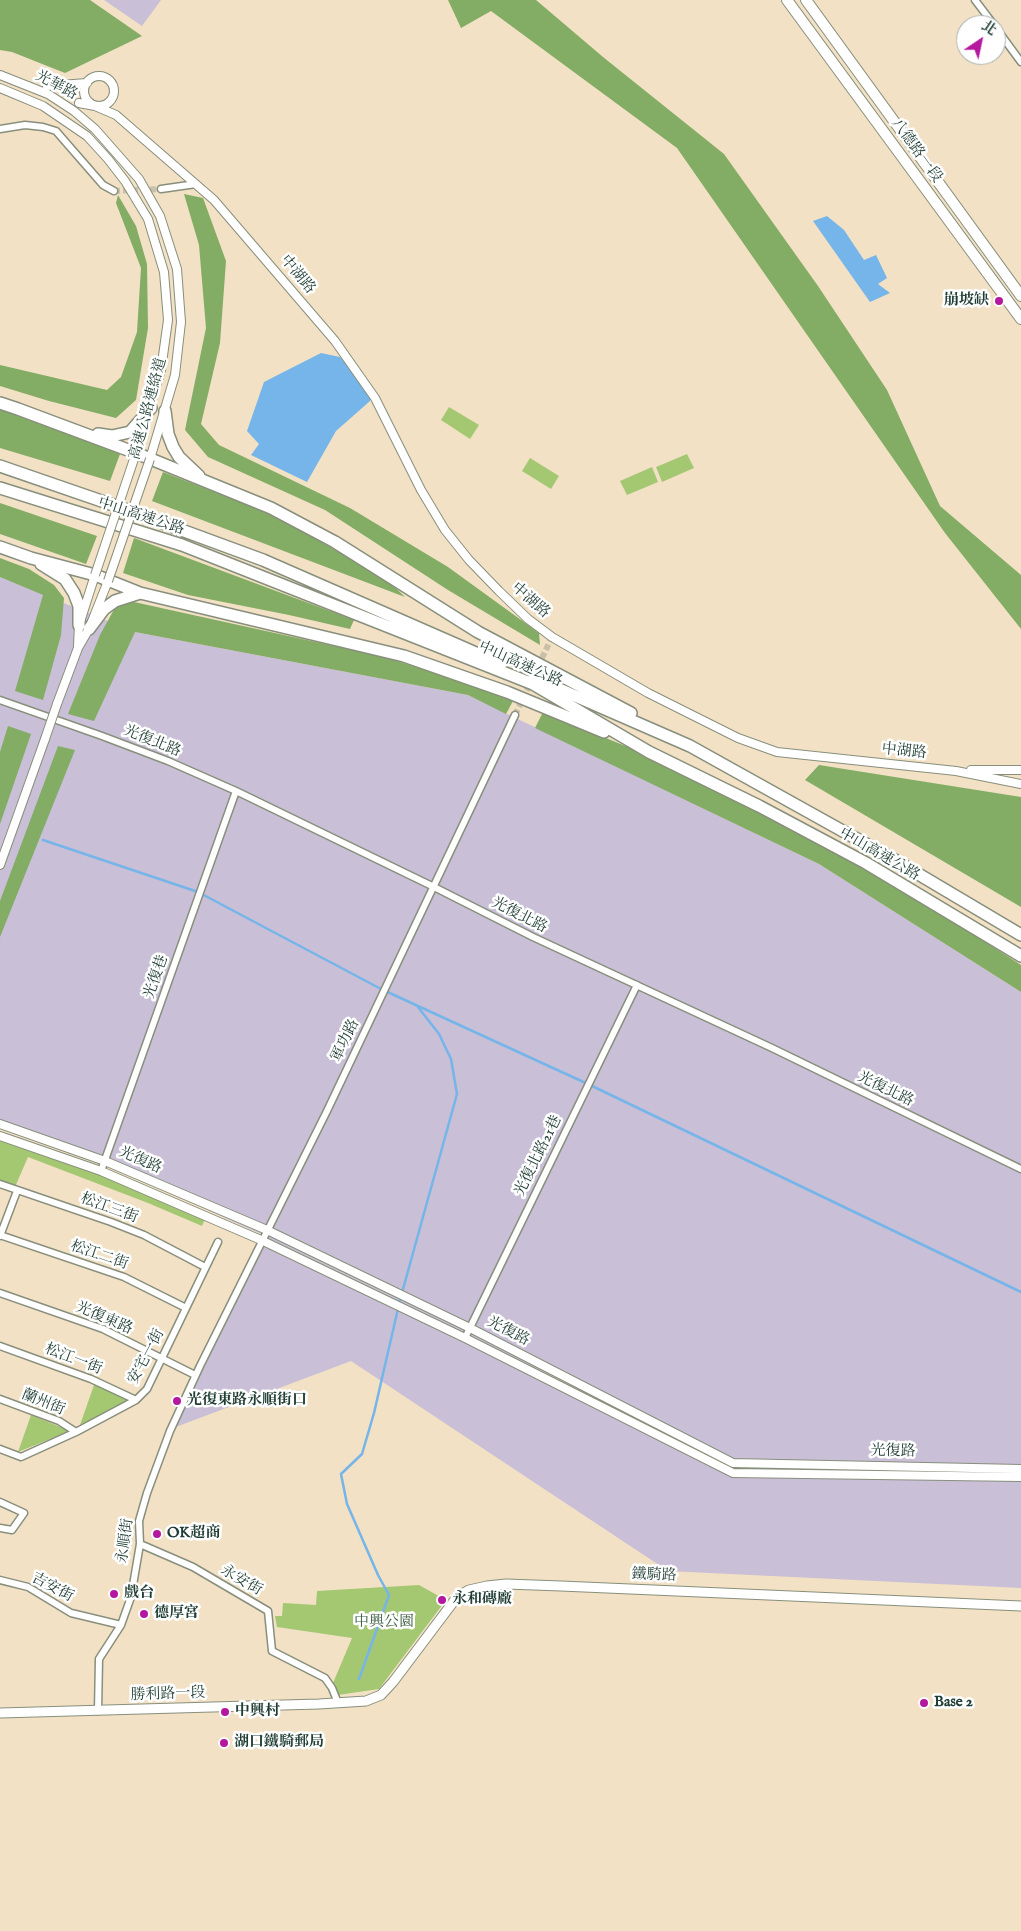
<!DOCTYPE html>
<meta charset="utf-8">
<style>
body{margin:0}
#map{position:relative;width:1021px;height:1931px;overflow:hidden;background:#f2e1c5;font-family:"IM FELL English","Noto Serif TC",serif}
canvas{display:block}
.north{position:absolute;left:956px;top:15px;width:50px;height:50px;box-sizing:border-box;background:#fff;border:1px solid #a5b1ae;border-radius:50%;rotate:34deg;font-size:14px;font-weight:700;line-height:20px;text-align:center;color:#1f3d34}
.north::after{content:'';display:block;margin:auto;width:18px;height:22px;background:#b5179e;clip-path:polygon(50% 0,100% 100%,50% 72%,0 100%)}
</style>
<div id="map">
<canvas width="1021" height="1931"></canvas>
<div class="north">北</div>
</div>
<script>
const g = document.querySelector('canvas').getContext('2d');
g.lineJoin = 'round';
function fill(path, color) { g.fillStyle = color; g.fill(path, 'evenodd'); }
const poly = rows => new Path2D(rows.map(r => 'M' + r).join(''));
function stroke(path, color, width, dash) { g.strokeStyle = color; g.lineWidth = width; g.lineCap = dash ? 'butt' : 'round'; g.setLineDash(dash || []); g.stroke(path); }
function label(font, color, halo, rows, align = 'center') {
  g.font = font + ' "IM FELL English","Noto Serif TC",serif'; g.lineWidth = 5; g.setLineDash([]); g.textBaseline = 'middle'; g.strokeStyle = halo; g.fillStyle = color; for (const [text, x, y, turn = 0] of rows) {
    g.save(); g.translate(x, y); g.rotate((+turn || 0) * Math.PI / 180); g.textAlign = isNaN(turn) ? turn : align; if (halo) g.strokeText(text, 0, 0); g.fillText(text, 0, 0); g.restore();
  }
}
fill(poly([
 [104,0,161,0,142,26],
 [0,577,135,632,468,695,819,864,1021,992,1021,1588,668,1571,351,1361,165,1431,261,1234,102,1163,0,1126]
]), '#c9bfd7');
fill(poly([
 [449,407,479,425,470,439,441,420],
 [687,454,694,468,662,482,656,467],
 [530,458,559,476,551,489,522,471],
 [652,467,658,482,627,495,620,481],
 [0,1138,101,1173,205,1219,202,1226,148,1203,28,1157,15,1187,0,1182],
 [94,1385,131,1400,80,1425],
 [31,1415,70,1431,18,1452],
 [419,1585,446,1600,379,1689,338,1695,333,1683,352,1638,277,1627,275,1616,282,1616,283,1603,316,1605,317,1591]
]), '#a4c872');
fill(poly([
 [0,0,90,0,142,36,65,73,12,52,0,50],
 [448,0,536,0,603,57,724,154,818,286,887,390,940,506,1021,575,1021,629,945,533,677,148,491,11,461,28],
 [184,194,203,198,226,261,220,343,201,424,219,445,350,508,448,567,539,633,540,645,448,590,325,510,208,457,185,430,206,328,199,245],
 [118,195,136,226,147,264,148,328,136,400,116,418,49,401,0,386,0,365,107,390,121,377,137,332,141,268,116,203],
 [0,408,22,415,120,454,110,481,0,448],
 [163,472,253,507,285,522,384,577,405,597,152,501],
 [0,503,97,536,86,564,0,534],
 [134,538,354,620,350,629,289,615,188,595,123,573],
 [0,558,29,569,54,585,64,598,61,635,43,700,15,691,43,595,0,577],
 [134,602,384,657,484,688,513,701,506,714,468,695,135,632,94,721,68,714,100,635,117,604],
 [543,712,693,774,866,865,1021,965,1021,992,819,864,535,728],
 [8,726,31,734,0,824,0,752],
 [58,746,75,750,0,937,0,901],
 [819,765,1021,797,1021,907,805,780]
]), '#83ac64');
fill(poly([
 [827,216,844,230,864,260,876,255,887,278,878,284,890,293,870,302,813,221],
 [321,353,340,357,370,395,370,401,336,431,307,482,251,455,259,444,247,431,264,382]
]), '#75b5e9');
stroke(poly([
 [43,840,198,892,381,989,590,1085,1021,1292],
 [359,1679,389,1595,378,1575,347,1504,341,1474,362,1454,374,1413,400,1300,457,1094,451,1059,439,1034,418,1007]
]), '#75b5e9', 2.5);
stroke(poly([
 [114,191,161,189],
 [515,715,552,637]
]), '#c8c0a8', 6, [6, 3]);
const minor = poly([
 [975,0,994,25],
 [996,28,1021,62],
 [0,129,25,125,43,127,56,131,103,185,114,191],
 [161,189,196,184],
 [0,700,102,736,168,761,236,791,432,886,533,937,772,1048,1021,1169],
 [101,1171,236,791],
 [0,1184,111,1222,144,1235,205,1267],
 [0,1235,124,1277,186,1308],
 [0,1236,17,1191],
 [0,1293,103,1329,195,1375],
 [465,1338,637,985],
 [0,1346,91,1379,136,1400],
 [0,1399,59,1421,76,1432],
 [0,1449,21,1457,76,1432,136,1400,147,1389,218,1242],
 [0,1502,24,1513,12,1530,0,1528],
 [140,1544,193,1567,268,1611,272,1651,325,1678,332,1688,338,1703],
 [0,1580,28,1587,71,1613,121,1625],
 [98,1711,99,1659,121,1625,131,1597,140,1544,139,1521,147,1493,170,1431,200,1366,327,1111,515,715]
]);
const tertiary = poly([
 [0,75,48,94,74,111,95,129,139,179,160,216,177,269,181,322,175,375,150,459],
 '84 91a15 15 0 1 1 30 0a15 15 0 1 1-30 0Z',
 [47,86,87,83],
 [0,88,43,106,87,136,108,159,125,181,148,219,164,272,168,320,161,370,136,453],
 [79,103,95,106,116,115,214,200,335,341,375,398,421,490,445,530,469,560,499,591,528,619,552,637,648,693,738,738,777,752,956,771,1021,784],
 [78,646,79,625,95,575],
 [57,704,78,648,89,629,108,581],
 [971,770,1021,770],
 [0,865,45,739],
 [0,1124,105,1161,267,1230,470,1328,733,1463,1021,1469],
 [0,1136,101,1171,261,1240,465,1338,733,1473,1021,1477]
]);
const secondary = poly([
 [0,1713,319,1704,366,1701,381,1695,393,1682,457,1597,469,1590,487,1586,506,1584,561,1586,1021,1606]
]);
const primary = poly([
 [787,0,1021,319],
 [806,0,1021,296]
]);
const motorway = poly([
 [0,403,18,409,136,453,271,508,335,542,478,632,631,713],
 [165,411,168,434,173,447,179,457,199,476],
 [98,434,112,436,130,432,151,408],
 [0,466,119,507,263,560,501,664],
 [0,488,182,545,533,684,649,752,759,806,866,863,1021,956],
 [0,547,31,558,95,575,140,593,404,656,507,692,604,732],
 [41,564,65,579,74,593,79,606,79,625],
 [89,629,104,609,115,601,140,593],
 [534,678,690,746,893,859,1021,935]
]);
stroke(minor, '#888f7c', 9);
stroke(tertiary, '#888f7c', 10);
stroke(secondary, '#888f7c', 11);
stroke(primary, '#888f7c', 12);
stroke(motorway, '#888f7c', 14);
stroke(minor, '#fff', 6);
stroke(tertiary, '#fff', 8);
stroke(secondary, '#fff', 9);
stroke(primary, '#fff', 10);
stroke(motorway, '#fff', 11);
const tertiaryBridge = poly([
 [95,575,136,453],
 [108,581,150,459],
 [45,739,57,704]
]);
stroke(tertiaryBridge, '#888f7c', 10, []);
stroke(tertiaryBridge, '#fff', 8);
for (const [x, y, r, color] of [
 [999,301,5,"#b5179e"],
 [177,1401,5,"#b5179e"],
 [157,1534,5,"#b5179e"],
 [114,1594,5,"#b5179e"],
 [442,1600,5,"#b5179e"],
 [144,1614,5,"#b5179e"],
 [924,1703,5,"#b5179e"],
 [225,1712,5,"#b5179e"],
 [224,1743,5,"#b5179e"]
]) { const dot = new Path2D(); dot.arc(x, y, r, 0, 2 * Math.PI); g.fillStyle = color; g.fill(dot); stroke(dot, '#fff', 2); }
label('15px', '#1f3d34', '#fff', [
 ["光華路",56,86,28],
 ["八德路一段",916,151,54],
 ["中湖路",297,275,50],
 ["高速公路連絡道",149,409,-75],
 ["中山高速公路",141,517,18],
 ["中湖路",530,601,41],
 ["中山高速公路",520,665,24],
 ["光復北路",152,742,22],
 ["中湖路",904,752,6],
 ["中山高速公路",879,855,30],
 ["光復北路",519,916,27],
 ["光復巷",157,977,-71],
 ["軍功路",346,1041,-64],
 ["光復北路",885,1090,26],
 ["光復北路21巷",539,1156,-64],
 ["光復路",140,1161,24],
 ["松江三街",109,1209,20],
 ["松江二街",99,1256,19],
 ["光復東路",104,1319,23],
 ["光復路",508,1332,27],
 ["安宅一街",147,1357,-62],
 ["松江一街",73,1360,21],
 ["蘭州街",43,1403,22],
 ["光復路",893,1452,1],
 ["永順街",126,1541,-82],
 ["鐵騎路",654,1576,2],
 ["永安街",241,1581,30],
 ["吉安街",52,1588,28],
 ["勝利路一段",168,1695,-2]
]);
label('bold 15px', '#1f3d34', '#fff', [
 ["崩坡缺",989,301,"right"],
 ["光復東路永順街口",187,1401],
 ["OK超商",167,1534],
 ["戲台",124,1594],
 ["永和磚廠",452,1600],
 ["德厚宮",154,1614],
 ["Base 2",934,1703],
 ["中興村",235,1712],
 ["湖口鐵騎郵局",234,1743]
], 'left');
label('15px', '#406044', '#fff', [
 ["中興公園",384,1623]
]);
</script>
